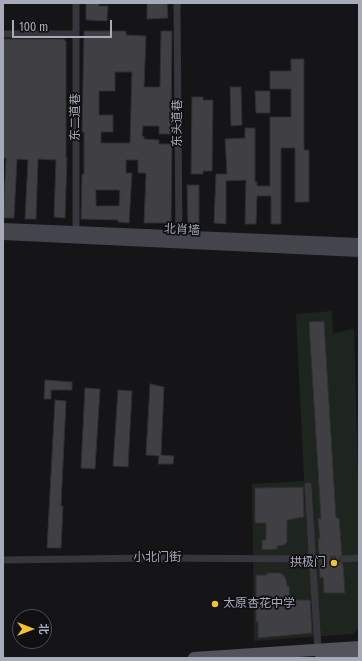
<!DOCTYPE html>
<meta charset="utf-8">
<style>
body{margin:0}
#map{position:relative;width:362px;height:661px;overflow:hidden;background:#151517;font-family:"Fira Sans Condensed","Noto Sans SC",sans-serif}
canvas{display:block}
.frame{position:absolute;inset:0;border:4px solid #a7aab7;pointer-events:none}
.north{position:absolute;left:12px;top:609px;width:40px;height:40px;box-sizing:border-box;background:#101012;border:1px solid #4c4e54;border-radius:50%;rotate:90deg;font-size:11px;font-weight:700;line-height:16px;text-align:center;color:#a7aab7}
.north::after{content:'';display:block;margin:auto;width:14px;height:18px;background:#f1c232;clip-path:polygon(50% 0,100% 100%,50% 72%,0 100%)}
.scale{position:absolute;left:12px;top:20px;width:100px;height:18px;box-sizing:border-box;border:2px solid #a7aab7;border-top:0;padding-left:5px;font-size:12px;line-height:14px;white-space:nowrap;color:#a7aab7;-webkit-text-stroke:3px #101012;paint-order:stroke}
</style>
<div id="map">
<canvas width="362" height="661"></canvas>
<div class="frame"></div>
<div class="north">北</div>
<div class="scale">100 m</div>
</div>
<script>
const g = document.querySelector('canvas').getContext('2d');
g.lineJoin = 'round';
function fill(path, color) { g.fillStyle = color; g.fill(path, 'evenodd'); }
const poly = rows => new Path2D(rows.map(r => 'M' + r).join(''));
function stroke(path, color, width, dash) { g.strokeStyle = color; g.lineWidth = width; g.lineCap = dash ? 'butt' : 'round'; g.setLineDash(dash || []); g.stroke(path); }
function label(font, color, halo, rows, align = 'center') {
  g.font = font + ' "Fira Sans Condensed","Noto Sans SC",sans-serif'; g.lineWidth = 3.5; g.setLineDash([]); g.textBaseline = 'middle'; g.strokeStyle = halo; g.fillStyle = color; for (const [text, x, y, turn = 0] of rows) {
    g.save(); g.translate(x, y); g.rotate((+turn || 0) * Math.PI / 180); g.textAlign = isNaN(turn) ? turn : align; if (halo) g.strokeText(text, 0, 0); g.fillText(text, 0, 0); g.restore();
  }
}
fill(poly([
 [332,311,333,333,354,329,359,521,359,629,353,634,254,641,252,484,304,481,296,314]
]), '#1d251e');
const building = poly([
 [86,3,99,3,99,6,108,6,107,21,86,20,86,3],
 [147,3,167,3,168,18,147,19,147,3],
 [84,31,126,31,126,35,146,36,144,87,160,87,161,31,172,31,171,134,159,134,159,126,143,126,142,136,144,136,144,139,159,140,159,144,172,144,171,223,144,223,146,173,138,173,138,160,126,160,126,173,132,173,129,223,118,222,118,220,81,219,82,174,84,174,84,132,82,132,84,31],
 [115,72,132,72,130,143,101,143,101,132,113,132,113,115,99,115,99,91,115,91,115,72],
 [96,190,120,190,119,206,96,206,96,190],
 [3,39,64,39,66,42,66,158,67,158,65,218,54,217,56,160,38,159,36,219,25,219,28,160,17,159,14,218,3,218,6,158,3,158,3,39],
 [291,59,304,59,304,150,309,150,309,202,295,202,295,148,281,148,281,224,271,224,271,196,257,196,256,224,245,224,246,180,226,181,226,224,214,223,216,174,227,174,225,139,245,138,245,128,255,128,255,182,257,182,257,186,270,186,270,117,291,117,291,89,270,89,270,71,291,71,291,59],
 [230,87,241,87,242,125,231,126,230,87],
 [255,91,270,91,270,113,256,113,255,91],
 [192,97,203,97,203,100,213,100,212,171,203,171,203,174,191,174,192,97],
 [187,185,199,185,199,224,188,224,187,185],
 [324,321,336,518,339,518,342,554,338,560,343,564,345,593,324,593,323,577,320,578,319,564,323,562,324,559,319,554,318,539,320,539,318,518,321,519,309,322,324,321],
 [45,380,72,382,72,390,51,390,51,399,44,399,45,380],
 [150,384,164,387,161,455,174,456,173,464,158,464,159,456,146,455,150,384],
 [85,388,100,389,95,469,81,468,85,388],
 [118,390,132,391,128,467,113,466,118,390],
 [55,400,66,401,61,506,63,506,61,548,47,548,55,400],
 [303,487,304,517,287,520,287,542,284,545,277,546,277,549,262,550,262,540,266,540,266,523,255,523,255,488,303,487],
 [267,573,281,573,284,576,286,579,287,586,289,586,290,600,310,600,312,633,258,638,258,622,256,622,256,575,267,575,267,573]
]);
fill(building, '#3f3f44');
stroke(building, '#2f2f33', 1);
stroke(poly([
 [319,559,343,559]
]), '#323337', 7, [7, 3.5]);
stroke(poly([
 [76,3,76,230],
 [177,3,179,239],
 [3,34,76,34],
 [308,486,318,649],
 [343,559,359,558],
 [3,560,150,558,319,559]
]), '#36363c', 7);
stroke(poly([
 [3,228,359,243],
 [3,235,359,252]
]), '#44454c', 10);
stroke(poly([
 [194,658,359,647],
 [321,658,353,656]
]), '#52535b', 12);
for (const [x, y, r, color] of [
 [334,563,4,"#f1c232"],
 [215,604,4,"#f1c232"]
]) { const dot = new Path2D(); dot.arc(x, y, r, 0, 2 * Math.PI); g.fillStyle = color; g.fill(dot); stroke(dot, '#101012', 1.5); }
label('12px', '#a7aab7', '#101012', [
 ["东二道巷",76,117,-90],
 ["东头道巷",178,123,-90],
 ["北肖墙",182,230,3],
 ["小北门街",157,558]
]);
label('12px', '#a7aab7', '#101012', [
 ["拱极门",326,563],
 ["太原杏花中学",223,604,"left"]
], 'right');
</script>
